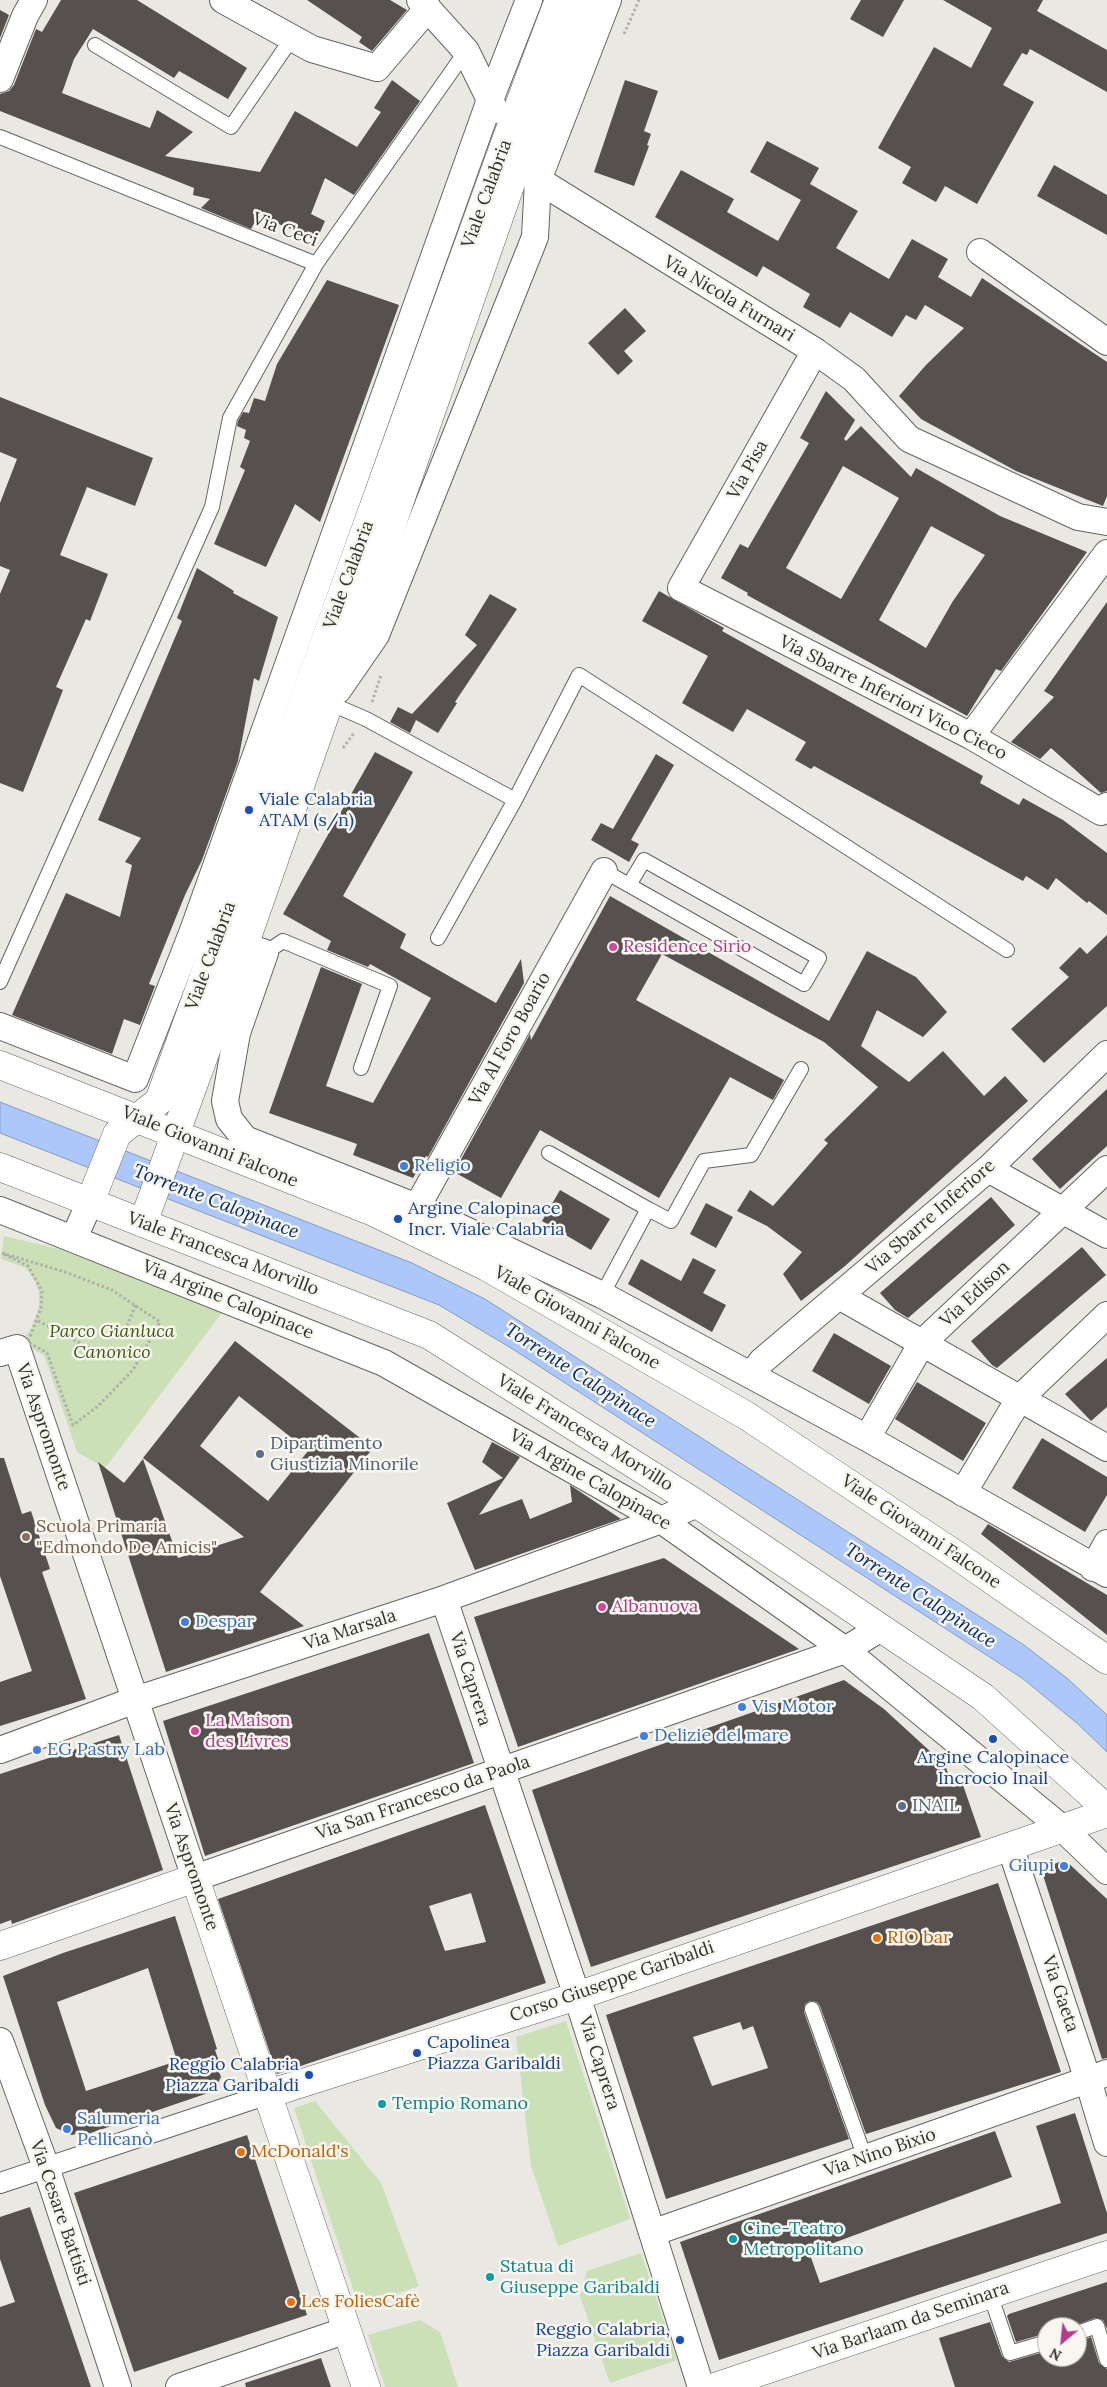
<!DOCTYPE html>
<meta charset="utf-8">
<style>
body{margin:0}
#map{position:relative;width:1107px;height:2387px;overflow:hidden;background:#eae8e2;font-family:Lora,serif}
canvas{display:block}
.north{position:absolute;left:1037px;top:2317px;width:50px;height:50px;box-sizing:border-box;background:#f7f6ef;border:1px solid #a8a8a3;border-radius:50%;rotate:208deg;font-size:14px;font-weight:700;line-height:20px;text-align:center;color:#323230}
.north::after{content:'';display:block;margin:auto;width:18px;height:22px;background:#b63c8d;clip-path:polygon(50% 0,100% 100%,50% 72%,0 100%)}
</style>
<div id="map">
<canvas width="1107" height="2387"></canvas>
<div class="north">N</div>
</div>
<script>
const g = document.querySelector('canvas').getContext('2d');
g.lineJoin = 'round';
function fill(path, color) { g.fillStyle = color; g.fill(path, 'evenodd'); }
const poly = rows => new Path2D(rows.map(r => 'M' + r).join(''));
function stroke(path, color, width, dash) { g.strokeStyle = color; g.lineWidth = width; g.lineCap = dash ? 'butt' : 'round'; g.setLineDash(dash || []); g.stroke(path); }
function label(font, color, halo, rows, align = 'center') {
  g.font = font + ' Lora,serif'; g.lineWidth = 5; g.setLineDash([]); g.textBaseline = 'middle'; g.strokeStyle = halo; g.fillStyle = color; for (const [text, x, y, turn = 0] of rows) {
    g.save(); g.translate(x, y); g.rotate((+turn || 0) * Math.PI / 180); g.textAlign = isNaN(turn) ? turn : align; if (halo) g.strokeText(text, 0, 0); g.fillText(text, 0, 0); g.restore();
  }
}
fill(poly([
 [4,1236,59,1249,224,1310,105,1468,77,1452,44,1355,24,1344,24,1337,31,1329,39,1307,39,1293,35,1281,26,1268,1,1259],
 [566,2021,630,2219,558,2246,531,2166,516,2037],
 [315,2101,381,2183,419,2286,359,2307,294,2108],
 [641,2253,677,2360,610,2383,580,2296,587,2271],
 [420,2320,440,2332,458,2387,385,2387,368,2335]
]), '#cbe0b7');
const water = poly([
 [0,1102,412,1263,485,1299,1024,1645,1068,1679,1107,1715,1107,1752,1078,1724,1022,1678,511,1348,439,1305,0,1133,0,1102]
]);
fill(water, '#acc8fa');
stroke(water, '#879bbd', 1);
fill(poly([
 [61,0,137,0,247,68,228,99,179,71,174,78,93,29,74,59,62,93,150,128,157,110,193,132,165,156,260,172,295,111,357,147,381,112,374,108,392,80,420,101,354,195,325,178,311,214,325,221,317,239,258,216,251,229,201,208,210,199,193,195,194,188,0,111,0,94,9,91,14,85,36,29,42,32],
 [307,0,390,0,407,10,372,51,359,42,362,37],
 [861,0,904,0,883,37,850,19],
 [943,0,1043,0,1037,11,1107,50,1107,92,1030,49,1027,55,1022,53,1003,85,1034,102,977,204,945,186,936,202,902,183,911,167,878,148,934,47,971,68,992,28],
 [0,10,9,15,0,38],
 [625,80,658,91,644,131,651,134,647,145,649,146,634,186,594,172],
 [767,141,819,168,810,184,858,211,836,248,889,279,912,239,948,259,938,277,971,297,982,278,1107,362,1107,496,1103,506,1016,471,921,419,899,396,926,365,964,328,925,305,916,320,906,315,892,337,850,312,840,328,803,307,810,294,763,266,757,277,655,217,681,170,734,199,727,212,778,241,801,200,750,172],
 [1054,165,1107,195,1107,235,1037,196],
 [327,280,399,305,320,522,295,504,266,567,214,544,245,470,240,467,250,441,244,438,246,430,237,426,238,421,243,412,249,413,254,398,265,401,277,364],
 [625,308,646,331,624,351,633,361,618,375,588,343],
 [826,391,855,420,844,439,846,441,861,426,911,477,916,468,1000,516,1087,552,1001,671,996,669,967,716,747,595,748,593,721,578,740,544,748,548,809,443,800,438],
 [843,466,899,498,841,599,786,568],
 [931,526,985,555,953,601,926,648,879,620],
 [0,397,153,458,135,506,87,487,60,555,108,574,90,621,86,619,56,687,63,690,23,792,0,783,0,594,10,570,0,566,0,503,17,459,0,452],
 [197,568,234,591,233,593,278,617,259,681,254,678,238,761,202,860,185,895,149,984,155,986,140,1025,124,1019,112,1054,12,1015,66,893,120,917,132,865,125,862,141,838,98,820,182,621,177,618],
 [659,591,724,628,722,631,983,776,980,783,1019,805,1023,798,1063,820,1107,853,1107,915,1089,901,1087,903,1056,878,1048,890,1026,876,1023,881,814,766,811,769,795,760,806,742,747,709,733,732,682,703,708,656,642,621],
 [490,594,517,609,455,702,457,703,438,733,416,720,410,733,390,722,398,707,412,714,477,645,465,635],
 [1107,602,1107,791,1101,793,1051,748,1040,759,1011,742,1054,697,1044,691],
 [375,752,413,772,343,896,406,934,400,948,496,1003,521,959,524,983,428,1157,426,1156,413,1178,353,1155,357,1144,269,1113,321,967,362,984,326,1086,373,1103,431,998,370,964,368,967,327,950,331,941,283,914],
 [656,754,674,765,631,840,639,844,629,862,591,840,601,823,613,829],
 [610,896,829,1021,867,951,916,977,947,1012,923,1037,877,1010,861,1046,909,1082,943,1051,984,1096,1005,1076,1028,1101,845,1266,801,1301,783,1274,802,1252,767,1226,737,1211,750,1190,773,1206,828,1143,824,1140,878,1087,824,1042,662,954,636,1000,784,1080,773,1100,730,1077,659,1198,540,1130,501,1198,454,1172,530,1034,531,1040],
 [1107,935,1107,1006,1044,1063,1011,1029,1069,977,1059,968,1080,947,1087,954],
 [1107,1089,1107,1146,1060,1189,1032,1159],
 [560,1190,610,1219,591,1250,542,1221],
 [991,1197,1015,1225,908,1318,895,1310,880,1293],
 [706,1203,733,1217,716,1248,690,1234],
 [1082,1247,1106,1275,997,1368,992,1365,971,1341],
 [693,1258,716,1270,703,1293,726,1305,712,1332,628,1284,641,1259,681,1281],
 [834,1333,891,1366,869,1404,812,1371],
 [235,1341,373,1448,260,1592,304,1626,166,1672,98,1462,124,1483,143,1459,178,1558,244,1537,143,1458],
 [239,1396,308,1451,268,1501,200,1446],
 [1107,1358,1107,1407,1091,1421,1065,1394],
 [917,1382,986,1423,963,1461,895,1419],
 [1042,1438,1107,1477,1107,1495,1085,1532,1012,1488],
 [492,1442,520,1457,479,1515,522,1499,530,1519,572,1502,570,1485,621,1519,475,1570,447,1503,503,1478,482,1462],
 [0,1458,4,1458,22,1514,31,1511,50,1569,42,1572,86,1699,0,1726,0,1682,32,1671,0,1576],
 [988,1524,1107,1595,1107,1635,981,1534],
 [664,1558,799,1649,518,1747,474,1617],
 [429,1633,474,1763,205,1856,163,1721],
 [844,1680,884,1709,945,1765,953,1787,963,1785,981,1837,591,1967,532,1790],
 [119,1735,163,1870,12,1924,11,1920,0,1924,0,1774],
 [485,1805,546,1983,277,2074,218,1899],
 [471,1893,486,1942,445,1951,429,1906],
 [1065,1860,1107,1899,1107,2058,1102,2059,1041,1869],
 [998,1883,1061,2072,866,2134,820,2006,817,2002,810,2001,805,2004,804,2012,849,2139,666,2199,606,2015],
 [740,2022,743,2030,753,2026,768,2068,712,2086,693,2037],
 [175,1916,217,2049,215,2050,221,2067,218,2069,221,2077,214,2091,82,2136,80,2133,72,2135,56,2128,45,2105,3,1976,63,1953],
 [148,1968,177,2061,86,2091,57,2002],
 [1075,2113,1107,2213,1107,2233,719,2360,680,2242,995,2131,1012,2177,809,2252,820,2283,1061,2203,1036,2126],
 [247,2135,307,2315,134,2372,74,2193],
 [30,2207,57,2287,91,2387,0,2387,0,2307,15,2302,0,2259,0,2217],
 [1107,2282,1107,2329,1103,2320,1095,2318,1071,2327,1047,2327,1047,2333,1016,2342,1007,2316,1009,2314],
 [990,2322,1002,2356,1009,2362,1047,2351,1047,2357,1077,2357,1077,2342,1091,2337,1099,2363,1107,2369,1107,2387,955,2387,939,2338],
 [321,2358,331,2387,246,2387,245,2383]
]), '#56504e');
const service = poly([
 [95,45,231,127,292,38],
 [0,137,316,264,466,51],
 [329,703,366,719,515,800],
 [604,871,804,984,819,958,644,860,629,885],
 [438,938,515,800,579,675,1007,950],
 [265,953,283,941,390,986,361,1068],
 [0,982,212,507,230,418,316,264],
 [549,1153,648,1209],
 [602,1295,648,1209,671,1221,704,1161,751,1155,801,1069],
 [812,2009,865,2158],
 [990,2294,1010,2353,1047,2342],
 [1077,2333,1097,2326,1107,2360]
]);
const pedestrian = poly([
 [0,2183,268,2094]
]);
const minor = poly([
 [223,0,312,49,377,68,428,8],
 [420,0,466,51,495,110],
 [0,79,25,16,34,0],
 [511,145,517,166,538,180,815,351,854,379,909,439,1078,517,1107,522],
 [980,252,1107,342],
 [815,351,681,588,971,736,1101,812,1107,806],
 [338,690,376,635,535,237,538,180,608,0],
 [971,736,1107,553],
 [223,938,265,953,237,1033,225,1101,229,1119,245,1139,417,1207,602,1295,867,1438,1107,1574],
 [0,1026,135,1079,194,928,490,100,529,0],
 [988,1169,1107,1235],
 [417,1207,604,871],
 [0,1210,384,1363,661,1520,845,1650,1062,1828,1107,1871],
 [74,1238,90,1202],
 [839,1296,1107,1448],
 [0,1353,17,1348,195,1878,845,1650,881,1628],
 [751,1375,762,1361,988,1169,1107,1054],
 [867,1438,922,1343,1107,1169],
 [963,1493,1019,1399,1107,1315],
 [1093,1568,1107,1543],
 [444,1599,577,1996,701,2387],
 [0,1750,135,1700,444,1599,661,1520,697,1504],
 [1010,1846,1088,2080,1107,2143],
 [0,2041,46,2167,118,2387],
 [652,2233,1107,2073],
 [179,2387,347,2330]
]);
const secondary = poly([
 [90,1202,117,1134,159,1101,508,135,559,0],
 [143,1223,244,946,517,166,583,0]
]);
const primary = poly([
 [0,1065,371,1211,487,1267,747,1416,959,1557,1107,1660],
 [0,1167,429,1335,697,1504,983,1697,1107,1809],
 [0,1946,195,1878,366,2387],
 [268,2094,577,1996,1107,1813],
 [715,2387,1107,2255]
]);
stroke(service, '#65645f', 16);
stroke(pedestrian, '#65645f', 22);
stroke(minor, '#65645f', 28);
stroke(secondary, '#65645f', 29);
stroke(primary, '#65645f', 29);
stroke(poly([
 [624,34,639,0],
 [372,702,381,675],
 [343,748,354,733],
 [2,1253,65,1272,112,1290,160,1322,133,1370,98,1406,73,1425,47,1353,28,1342,41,1308,42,1291,28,1266,2,1253],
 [38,1321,99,1353],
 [127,1326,136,1304]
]), '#b0afaa', 3, [2.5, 2.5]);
stroke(service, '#fff', 14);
stroke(pedestrian, '#fff', 20);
stroke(minor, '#fff', 26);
stroke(secondary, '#fff', 28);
stroke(primary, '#fff', 28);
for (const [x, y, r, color] of [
 [249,810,5,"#1a4fb4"],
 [613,947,5,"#d1479c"],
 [404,1166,5,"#3f7fe0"],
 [398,1219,5,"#1a4fb4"],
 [260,1454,5,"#5c6f8a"],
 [26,1537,5,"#8d6e63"],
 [602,1607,5,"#d1479c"],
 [185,1622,5,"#3f7fe0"],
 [742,1707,5,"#3f7fe0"],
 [195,1731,5,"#d1479c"],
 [644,1736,5,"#3f7fe0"],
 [993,1739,5,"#1a4fb4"],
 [37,1750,5,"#3f7fe0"],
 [902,1806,5,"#5c6f8a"],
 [1064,1866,5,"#3f7fe0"],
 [877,1938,5,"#e8710a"],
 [417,2053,5,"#1a4fb4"],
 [309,2075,5,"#1a4fb4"],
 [382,2104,5,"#0f9aa8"],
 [67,2129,5,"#3f7fe0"],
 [241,2152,5,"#e8710a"],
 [733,2239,5,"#0f9aa8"],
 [490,2277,5,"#0f9aa8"],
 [291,2302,5,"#e8710a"],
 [680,2340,5,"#1a4fb4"]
]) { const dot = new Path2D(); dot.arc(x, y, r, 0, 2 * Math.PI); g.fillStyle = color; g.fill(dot); stroke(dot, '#f7f6ef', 2); }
label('18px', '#323230', '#f7f6ef', [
 ["Viale Calabria",487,194,-70],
 ["Via Ceci",285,230,20],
 ["Via Nicola Furnari",729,299,31],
 ["Via Pisa",748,470,-61],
 ["Viale Calabria",349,575,-70],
 ["Via Sbarre Inferiori Vico Cieco",893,698,27],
 ["Viale Calabria",211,956,-70],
 ["Via Al Foro Boario",510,1039,-61],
 ["Viale Giovanni Falcone",210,1147,22],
 ["Via Sbarre Inferiore",931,1217,-41],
 ["Viale Francesca Morvillo",223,1254,21],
 ["Via Edison",975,1294,-43],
 ["Via Argine Calopinace",228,1300,22],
 ["Viale Giovanni Falcone",577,1318,30],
 ["Via Aspromonte",43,1427,71],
 ["Viale Francesca Morvillo",585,1433,32],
 ["Via Argine Calopinace",590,1480,30],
 ["Viale Giovanni Falcone",921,1532,34],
 ["Via Marsala",350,1630,-18],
 ["Via Caprera",470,1679,72],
 ["Via San Francesco da Paola",423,1798,-19],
 ["Via Aspromonte",191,1867,71],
 ["Corso Giuseppe Garibaldi",612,1982,-19],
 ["Via Gaeta",1060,1994,71],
 ["Via Caprera",599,2063,72],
 ["Via Nino Bixio",880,2153,-19],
 ["Via Cesare Battisti",60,2213,71],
 ["Via Barlaam da Seminara",911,2321,-19]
]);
label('18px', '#164399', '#f7f6ef', [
 ["Viale Calabria",259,800],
 ["ATAM (s/n)",259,821],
 ["Argine Calopinace",408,1209],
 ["Incr. Viale Calabria",408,1230],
 ["Argine Calopinace",993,1758,"center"],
 ["Incrocio Inail",993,1779,"center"],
 ["Capolinea",427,2043],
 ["Piazza Garibaldi",427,2064],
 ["Reggio Calabria",299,2065,"right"],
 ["Piazza Garibaldi",299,2086,"right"],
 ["Reggio Calabria,",670,2330,"right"],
 ["Piazza Garibaldi",670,2351,"right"]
], 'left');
label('18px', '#b23c85', '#f7f6ef', [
 ["Residence Sirio",623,947],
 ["Albanuova",612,1607],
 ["La Maison",205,1721],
 ["des Livres",205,1742]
], 'left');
label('18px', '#366cbe', '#f7f6ef', [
 ["Religio",414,1166],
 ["Despar",195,1622],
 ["Vis Motor",752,1707],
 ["Delizie del mare",654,1736],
 ["EG Pastry Lab",47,1750],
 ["Giupi",1054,1866,"right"],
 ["Salumeria",77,2119],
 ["Pellicanò",77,2140]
], 'left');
label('italic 18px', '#3e5a15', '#f7f6ef', [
 ["Parco Gianluca",112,1332],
 ["Canonico",112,1353]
]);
label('18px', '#4e5e75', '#f7f6ef', [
 ["Dipartimento",270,1444],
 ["Giustizia Minorile",270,1465],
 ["INAIL",912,1806]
], 'left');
label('18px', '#785e54', '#f7f6ef', [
 ["Scuola Primaria",36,1527],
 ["\"Edmondo De Amicis\"",36,1548]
], 'left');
label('18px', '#c56008', '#f7f6ef', [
 ["RIO bar",887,1938],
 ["McDonald's",251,2152],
 ["Les FoliesCafè",301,2302]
], 'left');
label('18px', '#0d838f', '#f7f6ef', [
 ["Tempio Romano",392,2104],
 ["Cine-Teatro",743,2229],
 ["Metropolitano",743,2250],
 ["Statua di",500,2267],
 ["Giuseppe Garibaldi",500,2288]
], 'left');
label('italic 19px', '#052a6e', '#f7f6ef', [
 ["Torrente Calopinace",216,1202,21],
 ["Torrente Calopinace",580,1376,33],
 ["Torrente Calopinace",920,1596,33]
]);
</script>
